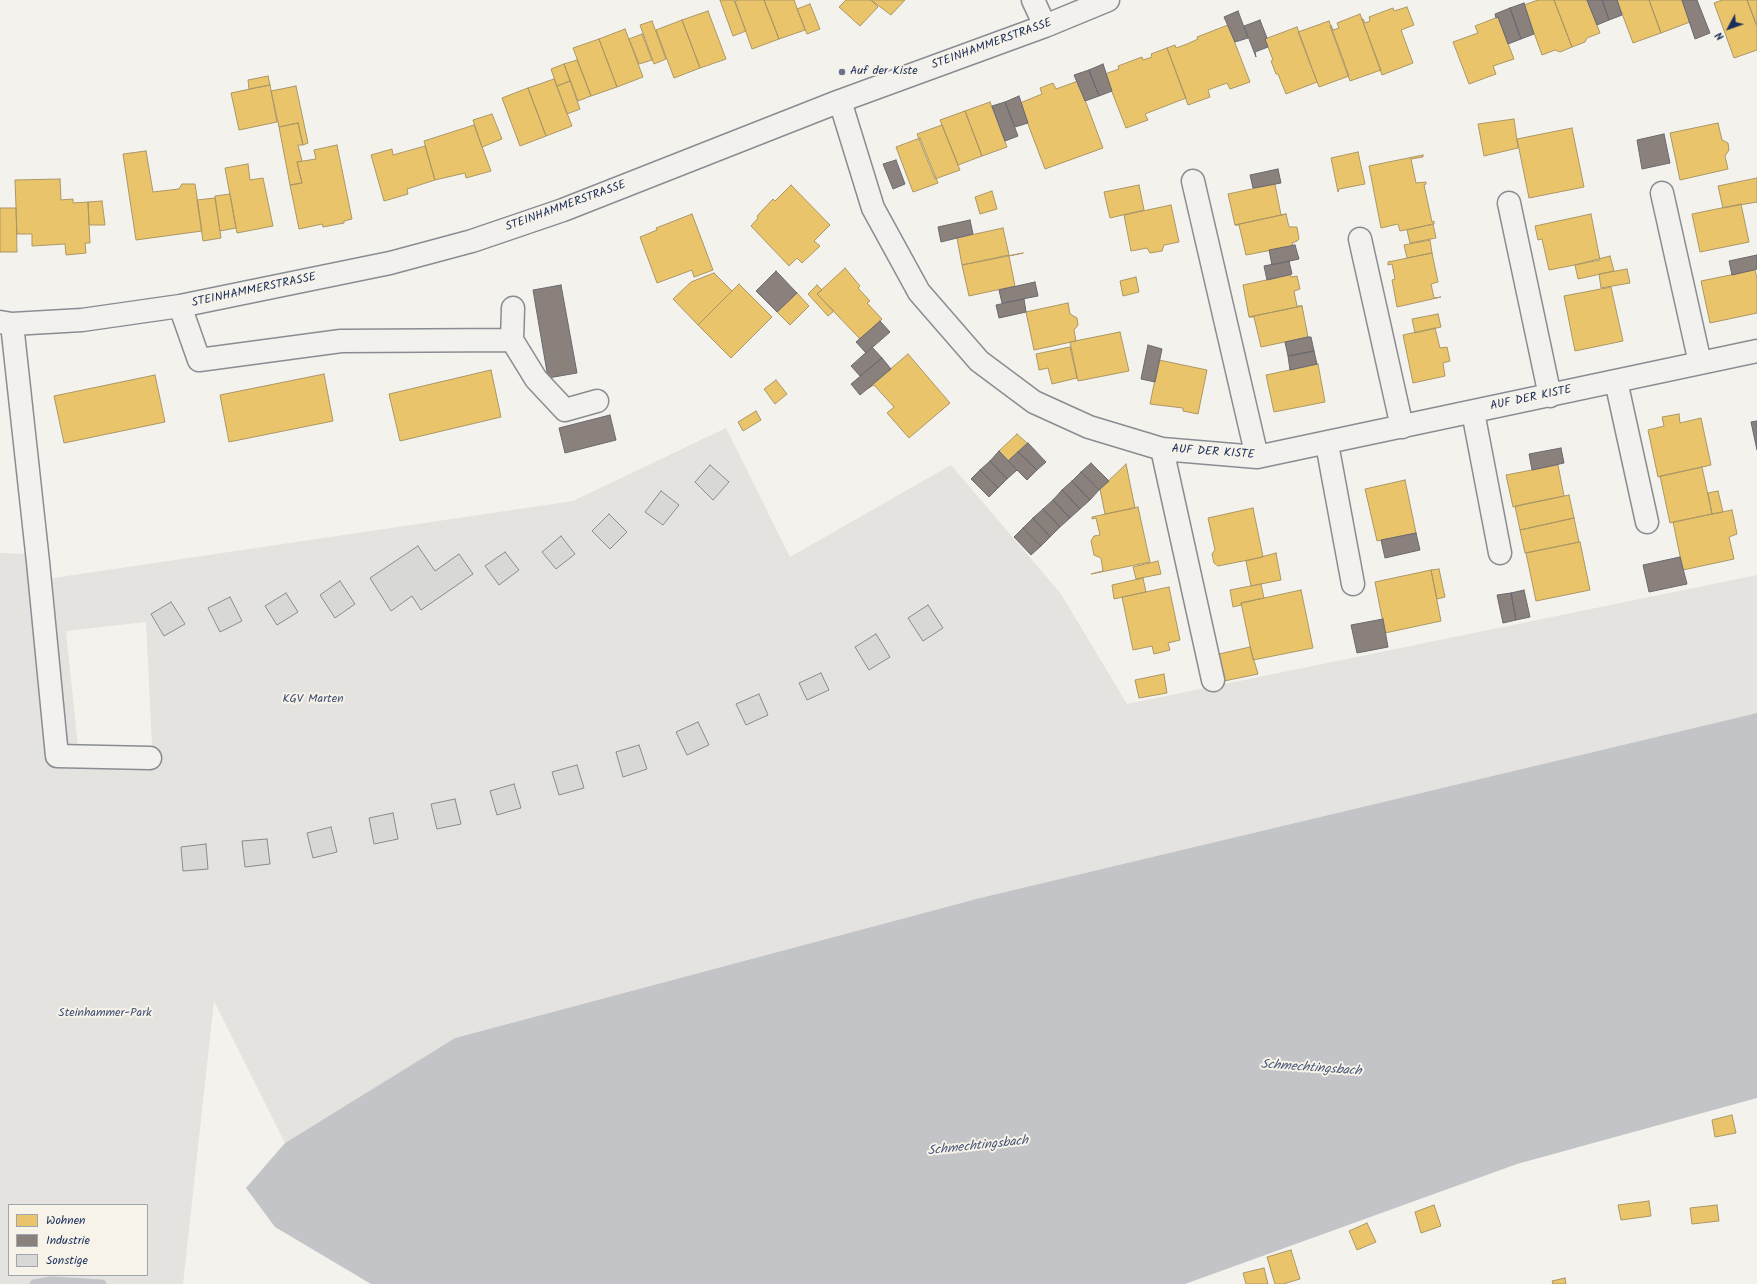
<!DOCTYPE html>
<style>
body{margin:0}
#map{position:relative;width:1757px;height:1284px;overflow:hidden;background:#f4f2ec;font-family:Kalam,sans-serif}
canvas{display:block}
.legend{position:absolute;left:8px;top:1204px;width:140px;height:72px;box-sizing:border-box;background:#f7f3e8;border:1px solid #9fa5b1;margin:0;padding:5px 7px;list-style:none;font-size:12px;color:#1b2f5e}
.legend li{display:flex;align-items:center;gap:8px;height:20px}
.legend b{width:20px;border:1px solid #9fa5b1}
.north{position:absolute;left:1709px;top:8px;width:40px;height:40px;-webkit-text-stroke:3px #f7f3e8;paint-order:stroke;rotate:229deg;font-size:11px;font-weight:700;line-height:16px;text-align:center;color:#1b2f5e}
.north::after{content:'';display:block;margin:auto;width:14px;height:18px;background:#1b2f5e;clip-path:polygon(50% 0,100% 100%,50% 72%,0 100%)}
</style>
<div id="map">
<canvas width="1757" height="1284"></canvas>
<ul class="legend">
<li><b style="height:11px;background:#e9c46a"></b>Wohnen</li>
<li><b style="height:11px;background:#8a817c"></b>Industrie</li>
<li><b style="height:11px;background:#d8d8d5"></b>Sonstige</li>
</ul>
<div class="north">N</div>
</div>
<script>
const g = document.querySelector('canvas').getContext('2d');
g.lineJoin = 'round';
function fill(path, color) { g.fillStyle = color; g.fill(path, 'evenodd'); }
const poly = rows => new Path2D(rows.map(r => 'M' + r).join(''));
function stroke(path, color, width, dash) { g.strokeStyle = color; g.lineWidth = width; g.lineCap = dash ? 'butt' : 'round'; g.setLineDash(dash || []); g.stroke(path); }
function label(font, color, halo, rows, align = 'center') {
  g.font = font + ' Kalam,sans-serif'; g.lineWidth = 4; g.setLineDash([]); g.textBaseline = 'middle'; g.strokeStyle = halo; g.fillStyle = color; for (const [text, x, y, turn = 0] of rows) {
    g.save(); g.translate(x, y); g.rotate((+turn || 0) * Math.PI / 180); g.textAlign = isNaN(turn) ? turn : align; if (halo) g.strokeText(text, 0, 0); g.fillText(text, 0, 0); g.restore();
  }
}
fill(poly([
 [726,428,790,557,951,465,1061,594,1127,704,1757,575,1757,713,980,898,455,1038,285,1143,214,1001,183,1284,0,1284,0,553,27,554,33,581,573,501],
 [146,622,153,765,80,766,66,631],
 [9,1205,147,1205,147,1275,9,1275]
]), '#e4e3df');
fill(poly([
 [1757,713,1757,1098,1517,1164,1185,1284,371,1284,275,1227,246,1188,285,1143,455,1038,980,898]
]), '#c2c4c8');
const homes = poly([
 [720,0,734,0,746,31,733,36,720,0],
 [738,0,764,0,779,39,752,49,735,1,738,0],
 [764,0,794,0,805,30,779,39,764,0],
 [846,0,871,0,878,7,860,26,839,7,846,0],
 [871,0,905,0,891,15,871,0],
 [1538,0,1554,0,1572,47,1560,52,1555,50,1542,55,1524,5,1538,0],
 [1554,0,1587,0,1600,33,1587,38,1585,42,1572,47,1554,0],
 [1617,0,1649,0,1661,33,1633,43,1617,0],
 [1649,0,1682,0,1690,22,1661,33,1649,0],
 [1722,0,1747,0,1757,26,1757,50,1734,58,1714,3,1722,0],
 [1747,0,1757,0,1757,26,1747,0],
 [810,4,820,29,807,34,797,9,810,4],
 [1407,7,1414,25,1401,30,1413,63,1382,75,1362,19,1363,19,1365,23,1370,21,1369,17,1393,8,1394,11,1407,7],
 [708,11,726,59,700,68,682,20,708,11],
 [1360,14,1381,70,1350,81,1330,26,1331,25,1333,30,1339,28,1337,23,1360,14],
 [1498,17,1514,59,1493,66,1496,74,1469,84,1453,42,1478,33,1475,26,1498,17],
 [682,20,700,68,674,78,656,30,682,20],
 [652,21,666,59,654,64,640,25,652,21],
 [1329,21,1349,76,1319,87,1298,32,1329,21],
 [1228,25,1250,82,1230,89,1227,83,1208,90,1210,97,1188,105,1167,48,1175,45,1176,48,1187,44,1198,39,1197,37,1228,25],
 [1297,27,1317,82,1286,94,1278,74,1276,74,1271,61,1273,60,1265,39,1297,27],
 [625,29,643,77,617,87,599,39,625,29],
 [642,34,652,60,639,64,629,39,642,34],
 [599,39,617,87,591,96,573,48,599,39],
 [1167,48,1186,98,1145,114,1148,120,1126,128,1105,74,1119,69,1118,66,1142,57,1143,60,1152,57,1151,54,1167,48],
 [577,60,591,96,578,101,564,64,577,60],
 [564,64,570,81,557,86,551,69,564,64],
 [268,76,270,85,249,89,248,80,268,76],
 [554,79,572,126,546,136,528,88,554,79],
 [570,81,580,109,567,114,557,86,570,81],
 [1078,81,1103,148,1045,169,1020,103,1042,94,1040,88,1053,83,1056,89,1078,81],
 [270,85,277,122,239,130,231,93,270,85],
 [296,86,308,143,303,145,298,123,279,127,271,91,296,86],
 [528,88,546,136,520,146,502,98,528,88],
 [990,102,1007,147,982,156,965,111,990,102],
 [965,111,982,156,958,165,940,120,965,111],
 [492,114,502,139,482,147,473,120,492,114],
 [1514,119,1518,148,1484,156,1478,124,1514,119],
 [298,123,303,145,298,145,302,161,297,162,302,183,290,185,279,127,298,123],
 [1718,123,1722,140,1728,143,1729,150,1725,156,1728,169,1680,180,1670,133,1718,123],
 [474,125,491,171,466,178,465,173,435,180,424,141,474,125],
 [942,125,960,170,935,179,917,134,942,125],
 [1572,128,1584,187,1529,198,1517,139,1572,128],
 [920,138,938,183,913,192,896,147,920,138],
 [337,145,352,219,344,221,344,223,323,227,322,224,299,229,290,185,302,183,297,162,316,159,314,150,337,145],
 [425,146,435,180,407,189,408,194,384,201,371,155,392,149,393,155,425,146],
 [146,151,153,192,179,189,182,184,195,184,202,231,136,240,123,154,146,151],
 [1358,152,1365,184,1339,189,1338,192,1331,158,1358,152],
 [1423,155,1423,157,1411,159,1416,183,1426,182,1426,184,1424,185,1432,222,1434,221,1434,224,1400,231,1398,224,1381,228,1369,166,1423,155],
 [248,164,250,180,263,178,273,226,237,233,225,168,248,164],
 [1757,178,1757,202,1723,208,1718,186,1757,178],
 [60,179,61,200,73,199,73,203,88,202,90,243,85,243,86,253,66,255,65,244,32,246,32,234,17,234,15,180,60,179],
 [1275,184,1281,215,1286,214,1235,225,1228,194,1275,184],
 [791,185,830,225,814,241,820,246,802,263,797,258,789,266,751,226,758,218,757,216,773,199,775,201,791,185],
 [1139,185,1144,210,1110,218,1104,192,1139,185],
 [992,191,997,209,980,214,975,197,992,191],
 [230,194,236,228,220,231,215,196,230,194],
 [215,198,221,238,203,241,197,200,215,198],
 [102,201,105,225,89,225,88,202,102,201],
 [1741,204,1749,242,1700,252,1692,214,1741,204],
 [1171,205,1179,242,1164,245,1162,251,1150,253,1147,248,1131,251,1124,215,1171,205],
 [0,208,16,208,17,252,0,252,0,208],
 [692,214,713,270,694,277,692,270,657,283,640,237,657,230,656,228,692,214],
 [1286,214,1289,227,1297,227,1299,239,1297,241,1292,243,1293,246,1246,255,1239,225,1235,225,1286,214],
 [1591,214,1600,260,1549,270,1542,239,1538,240,1535,226,1591,214],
 [1433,224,1436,238,1410,243,1407,230,1433,224],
 [1003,228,1009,255,962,265,957,238,1003,228],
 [1430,240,1432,253,1407,258,1404,245,1430,240],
 [1023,253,1009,256,1015,286,969,296,962,265,1023,253],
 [1432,253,1438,282,1431,284,1434,298,1441,297,1397,307,1392,280,1395,279,1392,264,1388,265,1388,262,1432,253],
 [1610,256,1614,271,1578,279,1575,265,1610,256],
 [845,268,860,286,858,288,870,301,867,303,882,319,861,340,817,294,845,268],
 [1627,269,1630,283,1601,288,1599,274,1627,269],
 [1755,270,1757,279,1757,313,1710,323,1701,281,1755,270],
 [714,273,732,291,698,325,673,299,691,282,714,273],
 [1290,275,1291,277,1297,276,1300,289,1294,291,1297,306,1302,306,1249,317,1243,285,1290,275],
 [1136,277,1139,292,1123,296,1120,281,1136,277],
 [739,284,772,317,731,358,698,325,739,284],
 [817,285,822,290,817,294,834,311,828,316,808,294,817,285],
 [1611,287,1623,341,1575,351,1564,296,1611,287],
 [797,293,809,306,790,325,777,312,797,293],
 [1068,303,1070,314,1077,318,1078,325,1074,330,1076,341,1034,350,1026,312,1068,303],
 [1302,306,1308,337,1261,347,1254,317,1249,317,1302,306],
 [1438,314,1441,327,1415,333,1412,319,1438,314],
 [1435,328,1440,348,1447,347,1450,361,1443,363,1445,376,1413,383,1403,335,1435,328],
 [1120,332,1129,371,1078,381,1070,342,1120,332],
 [1070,347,1077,378,1052,384,1048,368,1039,370,1036,354,1070,347],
 [908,354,950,403,909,438,887,413,894,407,874,385,867,389,908,354],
 [1159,360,1207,370,1198,414,1183,411,1183,408,1150,404,1159,360],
 [1318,364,1325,402,1274,412,1266,375,1318,364],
 [491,370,501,417,400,441,389,394,491,370],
 [324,374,333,421,229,442,220,395,324,374],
 [155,375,165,422,64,443,54,396,155,375],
 [776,380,787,394,775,404,764,389,776,380],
 [756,411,761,420,743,431,738,422,756,411],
 [1679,414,1680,423,1701,418,1711,465,1658,477,1648,430,1664,426,1662,417,1679,414],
 [1017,434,1027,443,1008,461,999,451,1017,434],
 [1126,464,1135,508,1105,514,1100,489,1126,464],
 [1558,465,1564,496,1513,507,1506,475,1558,465],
 [1702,467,1712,514,1670,523,1660,476,1702,467],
 [1405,480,1416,533,1377,541,1365,489,1405,480],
 [1718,491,1723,512,1712,514,1708,493,1718,491],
 [1569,495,1574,518,1520,530,1515,506,1569,495],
 [1138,507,1150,562,1091,574,1103,571,1101,558,1094,555,1091,541,1094,536,1100,535,1096,518,1092,519,1092,517,1138,507],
 [1253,508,1263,557,1218,566,1214,563,1212,554,1215,550,1208,518,1253,508],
 [1732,510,1737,534,1729,537,1734,559,1683,570,1673,522,1732,510],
 [1574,518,1579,542,1525,553,1520,530,1574,518],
 [1580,542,1590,590,1536,601,1526,553,1580,542],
 [1276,553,1281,580,1251,586,1246,561,1276,553],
 [1158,561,1161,574,1136,579,1133,567,1158,561],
 [1439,569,1445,597,1437,599,1431,570,1439,569],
 [1431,570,1441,621,1385,633,1375,582,1431,570],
 [1143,578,1146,592,1114,599,1112,585,1143,578],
 [1261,584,1264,598,1241,603,1241,605,1233,607,1230,590,1261,584],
 [1169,587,1180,640,1168,643,1170,650,1154,654,1152,646,1133,650,1122,597,1169,587],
 [1301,590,1313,648,1253,660,1241,603,1301,590],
 [1250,647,1258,674,1224,681,1219,654,1250,647],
 [1164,674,1167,693,1139,698,1135,680,1164,674],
 [1732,1115,1736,1133,1715,1137,1712,1120,1732,1115],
 [1649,1201,1651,1216,1621,1220,1618,1205,1649,1201],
 [1434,1205,1441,1226,1421,1233,1415,1212,1434,1205],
 [1717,1205,1719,1221,1692,1224,1690,1208,1717,1205],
 [1367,1223,1376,1242,1357,1250,1349,1231,1367,1223],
 [1291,1250,1300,1279,1283,1284,1275,1284,1267,1257,1291,1250],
 [1264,1268,1268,1284,1246,1284,1243,1273,1264,1268],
 [1565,1278,1566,1284,1553,1284,1552,1281,1565,1278]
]);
fill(homes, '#e9c46a');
stroke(homes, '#ab9766', 1);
const industry = poly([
 [1587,0,1602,0,1609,20,1597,25,1587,0],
 [1602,0,1617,0,1622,15,1609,20,1602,0],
 [1682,0,1697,0,1710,33,1695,39,1682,0],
 [1524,3,1534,34,1521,39,1510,8,1524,3],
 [1510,8,1521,39,1508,44,1498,17,1496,18,1495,14,1510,8],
 [1238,11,1248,38,1235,42,1224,17,1238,11],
 [1260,20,1267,38,1265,39,1268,47,1255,52,1256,57,1244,26,1260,20],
 [1103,64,1112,91,1099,96,1089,70,1103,64],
 [1089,70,1099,96,1085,101,1074,75,1089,70],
 [1019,96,1028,123,1015,127,1005,102,1019,96],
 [1005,102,1018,136,1005,141,992,106,1005,102],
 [1664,134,1670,163,1642,169,1637,140,1664,134],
 [896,160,905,184,893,189,883,164,896,160],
 [1278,169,1281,183,1253,188,1250,175,1278,169],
 [970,220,973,234,941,242,938,227,970,220],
 [1295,245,1299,259,1272,265,1269,250,1295,245],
 [1757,255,1757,269,1732,275,1729,261,1757,255],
 [1289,261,1292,274,1267,280,1264,266,1289,261],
 [776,271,797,293,777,312,756,291,776,271],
 [1035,282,1038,296,1002,303,999,290,1035,282],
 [561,285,577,373,548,378,533,290,561,285],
 [1024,299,1026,312,999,318,996,305,1024,299],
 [880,321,890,332,866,353,856,342,880,321],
 [1308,337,1311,337,1314,351,1288,356,1285,342,1308,337],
 [1148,345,1162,349,1155,382,1141,379,1148,345],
 [872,347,882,358,860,376,851,366,872,347],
 [1314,351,1317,364,1290,370,1288,356,1314,351],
 [882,358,891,369,860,395,851,384,882,358],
 [610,415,616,440,565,453,559,428,610,415],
 [1757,421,1757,450,1751,422,1757,421],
 [1028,443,1046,462,1037,470,1018,452,1028,443],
 [1561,448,1564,463,1532,470,1529,454,1561,448],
 [999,451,1017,470,1007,479,990,461,999,451],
 [1018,452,1037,470,1027,480,1008,461,1018,452],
 [990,461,1007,479,998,488,980,470,990,461],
 [1091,463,1109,481,1099,490,1081,472,1091,463],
 [980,470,998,488,989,497,971,479,980,470],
 [1081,472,1099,490,1090,500,1072,481,1081,472],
 [1072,481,1090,500,1080,509,1062,490,1072,481],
 [1062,490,1080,509,1070,518,1053,500,1062,490],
 [1053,500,1070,518,1060,527,1043,509,1053,500],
 [1043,509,1060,527,1050,537,1033,518,1043,509],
 [1033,518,1050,537,1041,546,1023,528,1033,518],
 [1023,528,1041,546,1031,555,1014,537,1023,528],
 [1416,533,1420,550,1385,558,1381,540,1416,533],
 [1680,557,1687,584,1649,592,1643,565,1680,557],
 [1524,590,1530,617,1516,620,1511,593,1524,590],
 [1511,593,1516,620,1503,623,1497,595,1511,593],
 [1383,619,1388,647,1357,653,1351,625,1383,619]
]);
fill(industry, '#8a817c');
stroke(industry, '#696873', 1);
stroke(poly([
 [34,1284,51,1281,102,1284]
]), '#c2c4c8', 9);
const building = poly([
 [710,465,729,482,713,500,695,482,710,465],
 [661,491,679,505,663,525,645,512,661,491],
 [609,514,627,532,610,549,592,531,609,514],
 [561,536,575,554,556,569,542,552,561,536],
 [418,546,435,571,459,554,473,574,421,610,412,596,391,611,370,578,418,546],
 [505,552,519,570,499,585,485,566,505,552],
 [340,581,355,604,335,618,320,595,340,581],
 [286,593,298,612,277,625,265,606,286,593],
 [230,597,242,621,220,632,208,608,230,597],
 [171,602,185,624,164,636,151,614,171,602],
 [928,605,943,628,923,641,908,618,928,605],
 [876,634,890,657,869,670,855,647,876,634],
 [821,673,829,690,807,700,799,683,821,673],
 [759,694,768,715,746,725,736,704,759,694],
 [698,722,709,745,687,755,676,732,698,722],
 [639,745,647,769,623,777,616,752,639,745],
 [577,765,584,788,559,795,552,772,577,765],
 [514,784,521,808,497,815,490,791,514,784],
 [455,799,461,824,437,829,431,804,455,799],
 [393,813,398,839,374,844,369,818,393,813],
 [331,827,337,852,313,858,307,833,331,827],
 [267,839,270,864,245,867,242,841,267,839],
 [206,844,208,869,183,871,181,847,206,844]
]);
fill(building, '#d8d8d5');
stroke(building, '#898c92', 1);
const minor = poly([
 [1033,0,1045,26],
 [840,101,873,208,919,292,979,361,1034,402,1089,427,1162,449,1257,457,1757,351],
 [1193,181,1257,457],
 [1662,193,1700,363],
 [1509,203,1550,396],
 [1360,239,1402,427],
 [180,306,199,360,341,341,512,340,536,379,565,410,597,401],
 [0,322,12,324,82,320,180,306,390,263,472,241,563,210,840,101,1045,26,1108,0],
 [12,324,38,562,57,756,150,758],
 [512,340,513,308],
 [1616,381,1647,522],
 [1473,412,1500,553],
 [1327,444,1353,584],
 [1162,449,1213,680]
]);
stroke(minor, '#898c92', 25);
stroke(minor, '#f2f1ed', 22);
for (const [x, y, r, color] of [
 [842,72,4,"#677390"]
]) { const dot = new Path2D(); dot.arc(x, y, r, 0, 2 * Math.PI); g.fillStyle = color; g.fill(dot); stroke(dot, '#f7f3e8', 1.5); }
label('12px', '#1b2f5e', '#f7f3e8', [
 ["STEINHAMMERSTRASSE",992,45,-20],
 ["STEINHAMMERSTRASSE",566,207,-20],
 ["STEINHAMMERSTRASSE",254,291,-12],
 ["AUF DER KISTE",1531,399,-12],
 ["AUF DER KISTE",1213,453,4]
]);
label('12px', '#1b2f5e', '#f7f3e8', [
 ["Auf der Kiste",850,72]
], 'left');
label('12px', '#415076', '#f7f3e8', [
 ["KGV Marten",313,700],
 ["Steinhammer-Park",105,1014]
]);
label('italic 13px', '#465679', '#f7f3e8', [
 ["Schmechtingsbach",1311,1069,4],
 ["Schmechtingsbach",978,1147,-6]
]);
</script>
